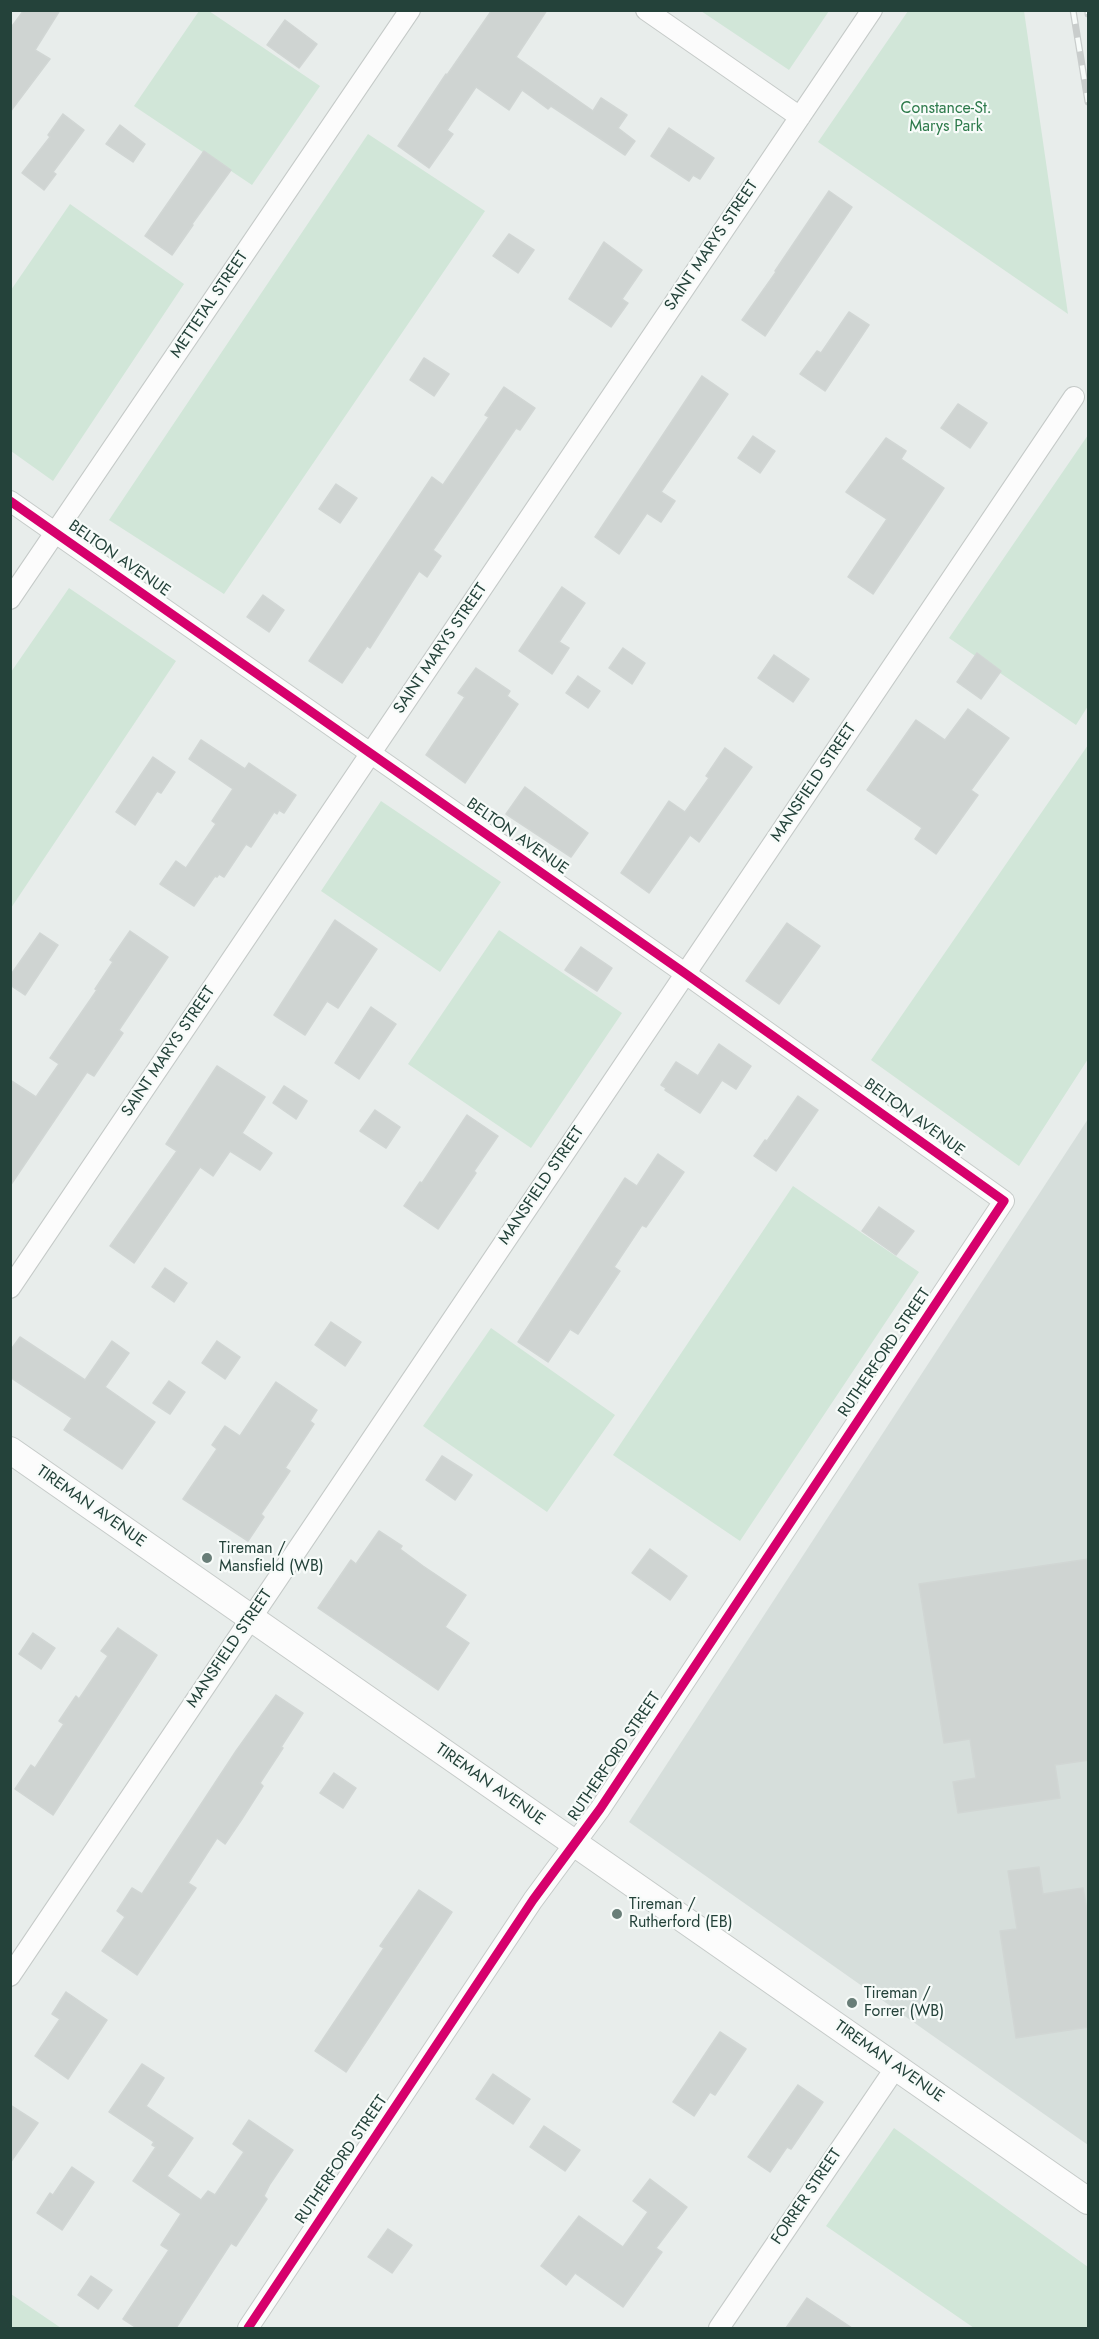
<!DOCTYPE html>
<style>
body{margin:0}
#map{position:relative;width:1099px;height:2339px;overflow:hidden;background:#e8edeb;font-family:Jost,sans-serif}
canvas{display:block}
.frame{position:absolute;inset:0;border:12px solid #24423a;pointer-events:none}
</style>
<div id="map">
<canvas width="1099" height="2339"></canvas>
<div class="frame"></div>
</div>
<script>
const g = document.querySelector('canvas').getContext('2d');
g.lineJoin = 'round';
function fill(path, color) { g.fillStyle = color; g.fill(path, 'evenodd'); }
const poly = rows => new Path2D(rows.map(r => 'M' + r).join(''));
function stroke(path, color, width, dash) { g.strokeStyle = color; g.lineWidth = width; g.lineCap = dash ? 'butt' : 'round'; g.setLineDash(dash || []); g.stroke(path); }
function label(font, color, halo, rows, align = 'center') {
  g.font = font + ' Jost,sans-serif'; g.lineWidth = 4.5; g.setLineDash([]); g.textBaseline = 'middle'; g.strokeStyle = halo; g.fillStyle = color; for (const [text, x, y, turn = 0] of rows) {
    g.save(); g.translate(x, y); g.rotate((+turn || 0) * Math.PI / 180); g.textAlign = isNaN(turn) ? turn : align; if (halo) g.strokeText(text, 0, 0); g.fillText(text, 0, 0); g.restore();
  }
}
fill(poly([
 [1088,1119,1088,2145,629,1822]
]), '#d6dedb');
fill(poly([
 [199,11,209,11,320,86,252,185,134,106],
 [701,11,829,11,789,70],
 [908,11,1024,11,1068,314,818,142],
 [368,134,485,211,224,594,109,520],
 [70,204,184,284,53,481,11,451,11,290],
 [1088,435,1088,706,1076,725,949,638],
 [69,588,176,661,11,908,11,672],
 [1088,745,1088,1059,1019,1166,871,1060],
 [381,801,501,882,440,972,321,891],
 [499,930,622,1013,531,1148,408,1064],
 [793,1186,919,1272,740,1541,613,1455],
 [491,1328,615,1415,547,1512,423,1426],
 [894,2128,1088,2267,1088,2328,974,2328,826,2226],
 [11,2294,61,2328,11,2328]
]), '#d1e6d8');
const building = poly([
 [24,10,60,10,35,50,50,59,10,112,10,29,24,10],
 [492,10,547,10,516,57,593,111,601,98,627,115,618,128,635,141,625,155,551,106,548,109,522,90,509,110,476,87,447,130,453,134,429,168,398,146,446,74,447,75,492,10],
 [285,20,317,44,299,68,267,45,285,20],
 [63,114,84,130,53,172,56,174,44,190,22,173,50,137,48,135,63,114],
 [120,125,145,144,133,162,106,144,120,125],
 [669,128,714,158,700,179,693,175,689,181,651,156,669,128],
 [204,151,231,170,192,224,193,225,172,255,145,236,204,151],
 [829,191,852,207,765,336,742,320,776,272,775,271,829,191],
 [509,234,534,250,518,273,493,256,509,234],
 [604,242,642,270,622,299,628,303,611,327,569,299,604,242],
 [849,312,869,325,825,391,800,374,817,351,821,353,849,312],
 [424,358,449,374,434,396,410,380,424,358],
 [702,376,728,394,661,492,675,501,661,522,647,513,619,554,595,537,702,376],
 [504,387,535,408,520,430,516,428,433,550,441,556,427,577,419,571,370,648,367,646,342,683,309,661,432,477,443,485,489,417,485,415,504,387],
 [958,404,987,423,970,448,941,428,958,404],
 [753,436,775,451,760,473,738,458,753,436],
 [886,438,906,451,901,459,944,488,873,594,848,577,887,519,846,492,886,438],
 [336,484,357,498,340,523,319,509,336,484],
 [562,587,585,603,559,642,569,648,552,674,519,651,562,587],
 [263,595,284,610,269,632,247,617,263,595],
 [623,648,645,663,632,684,609,668,623,648],
 [977,653,1001,671,981,699,957,682,977,653],
 [774,655,809,679,793,702,758,678,774,655],
 [476,668,510,691,507,696,518,704,465,783,426,755,465,697,458,693,476,668],
 [578,676,600,691,588,708,566,693,578,676],
 [968,709,1009,738,971,790,978,795,936,854,915,839,922,828,867,790,916,720,945,740,968,709],
 [201,740,245,769,249,763,296,795,284,813,279,810,277,814,274,812,251,847,246,844,224,877,219,874,217,877,215,876,194,906,160,884,176,861,186,868,216,824,212,821,233,789,189,759,201,740],
 [725,748,752,767,699,842,690,835,649,893,621,873,669,801,685,812,709,778,706,776,725,748],
 [153,757,175,772,161,793,157,791,135,825,116,812,153,757],
 [525,787,588,833,571,857,506,814,525,787],
 [335,920,377,949,338,1008,327,1001,305,1035,274,1015,335,920],
 [787,923,820,946,779,1004,746,981,787,923],
 [130,931,168,957,119,1030,123,1033,94,1076,87,1072,10,1186,10,1080,36,1097,59,1064,50,1058,97,990,95,989,113,962,110,960,130,931],
 [40,933,58,945,25,995,10,985,10,976,40,933],
 [581,947,612,968,597,991,565,970,581,947],
 [371,1007,396,1024,359,1079,335,1063,371,1007],
 [719,1044,751,1066,736,1089,722,1080,700,1113,665,1090,666,1088,661,1085,676,1062,698,1076,719,1044],
 [217,1066,265,1097,242,1133,272,1153,260,1170,230,1151,213,1176,200,1167,134,1263,110,1246,177,1151,166,1144,217,1066],
 [284,1086,307,1101,296,1119,273,1103,284,1086],
 [798,1096,818,1110,776,1171,754,1156,765,1140,767,1141,798,1096],
 [375,1110,400,1127,386,1148,360,1131,375,1110],
 [467,1115,498,1136,474,1171,476,1173,438,1229,404,1206,420,1182,422,1183,467,1115],
 [658,1154,684,1172,646,1227,642,1225,614,1267,620,1271,578,1334,570,1329,548,1362,518,1342,625,1178,637,1186,658,1154],
 [879,1207,914,1231,896,1255,862,1231,879,1207],
 [165,1268,187,1283,174,1302,152,1287,165,1268],
 [331,1322,361,1342,345,1366,315,1345,331,1322],
 [20,1337,85,1380,112,1341,129,1353,105,1387,155,1422,122,1469,64,1430,72,1418,10,1377,10,1351,20,1337],
 [217,1341,240,1357,225,1379,202,1363,217,1341],
 [169,1381,185,1392,170,1414,153,1403,169,1381],
 [276,1382,317,1410,310,1421,314,1424,285,1468,290,1471,261,1514,264,1517,248,1541,183,1499,217,1449,212,1445,225,1426,240,1436,276,1382],
 [442,1456,472,1475,455,1500,426,1480,442,1456],
 [379,1531,402,1546,400,1549,423,1566,466,1595,445,1627,469,1643,438,1690,318,1608,351,1560,356,1564,379,1531],
 [650,1549,687,1576,670,1600,632,1573,650,1549],
 [1089,1559,1089,1760,1055,1765,1060,1798,958,1813,953,1782,976,1778,970,1739,944,1743,919,1584,1089,1559],
 [118,1628,157,1655,53,1815,15,1789,31,1765,35,1768,64,1724,59,1721,76,1696,79,1699,108,1656,101,1651,118,1628],
 [33,1633,55,1648,41,1669,19,1654,33,1633],
 [276,1695,303,1713,281,1747,283,1748,260,1783,263,1786,242,1819,225,1844,217,1838,188,1883,196,1888,137,1975,102,1951,125,1917,117,1911,132,1888,142,1894,236,1751,276,1695],
 [334,1773,356,1788,343,1808,320,1793,334,1773],
 [1039,1867,1043,1894,1083,1888,1089,1921,1089,2027,1016,2038,1000,1931,1017,1929,1008,1871,1039,1867],
 [419,1890,452,1912,346,2072,315,2051,384,1948,380,1946,419,1890],
 [66,1992,107,2020,68,2079,35,2056,60,2019,52,2014,66,1992],
 [720,2032,746,2049,715,2095,710,2092,694,2116,673,2102,720,2032],
 [142,2064,164,2078,146,2106,193,2138,167,2176,201,2200,208,2191,215,2195,244,2152,233,2144,249,2120,293,2150,270,2184,264,2196,267,2199,236,2246,231,2243,176,2328,137,2328,123,2319,169,2250,161,2245,181,2214,133,2181,156,2147,152,2145,154,2142,109,2112,142,2064],
 [493,2074,530,2099,513,2124,476,2099,493,2074],
 [798,2085,823,2102,791,2149,787,2147,770,2172,748,2157,798,2085],
 [10,2105,38,2123,10,2163,10,2105],
 [544,2126,580,2150,565,2171,530,2147,544,2126],
 [72,2167,94,2182,62,2230,37,2213,50,2193,53,2195,72,2167],
 [650,2179,687,2207,656,2248,662,2252,623,2307,575,2273,566,2285,541,2266,579,2216,623,2247,648,2212,633,2201,650,2179],
 [388,2229,412,2245,392,2273,368,2257,388,2229],
 [91,2276,112,2290,98,2309,78,2295,91,2276],
 [807,2298,852,2328,786,2328,807,2298]
]);
fill(building, '#cfd4d2');
stroke(building, '#d1d6d4', 1.5);
const minor = poly([
 [646,10,800,117],
 [10,501,686,974,1004,1201,600,1809,533,1900,248,2328],
 [10,599,410,10],
 [10,1288,872,10],
 [10,1976,1074,397],
 [719,2328,896,2067]
]);
const tertiary = poly([
 [10,1450,1088,2201]
]);
stroke(minor, '#c5cac8', 22);
stroke(tertiary, '#c5cac8', 28);
stroke(minor, '#fcfcfc', 20);
stroke(tertiary, '#fcfcfc', 26);
const rail = poly([
 [1073,10,1088,102],
 [1088,10,1088,14]
]);
stroke(rail, '#c9cdcc', 7);
stroke(rail, '#f7fbf9', 4.5, [14]);
stroke(poly([
 [10,501,686,974,1004,1201,600,1809,533,1900,248,2328]
]), '#d6006c', 9);
for (const [x, y, r, color] of [
 [207,1558,6,"#697e78"],
 [617,1914,6,"#697e78"],
 [852,2003,6,"#697e78"]
]) { const dot = new Path2D(); dot.arc(x, y, r, 0, 2 * Math.PI); g.fillStyle = color; g.fill(dot); stroke(dot, '#f7fbf9', 2); }
label('16px', '#2d7a4b', '#f7fbf9', [
 ["Constance-St.",946,109],
 ["Marys Park",946,127]
]);
label('16px', '#24423a', '#f7fbf9', [
 ["SAINT MARYS STREET",712,246,-56],
 ["METTETAL STREET",210,305,-56],
 ["BELTON AVENUE",119,559,35],
 ["SAINT MARYS STREET",441,649,-56],
 ["MANSFIELD STREET",814,783,-56],
 ["BELTON AVENUE",517,837,35],
 ["SAINT MARYS STREET",169,1052,-56],
 ["BELTON AVENUE",914,1118,36],
 ["MANSFIELD STREET",542,1186,-56],
 ["RUTHERFORD STREET",885,1353,-56],
 ["TIREMAN AVENUE",91,1507,35],
 ["MANSFIELD STREET",230,1649,-56],
 ["RUTHERFORD STREET",615,1757,-56],
 ["TIREMAN AVENUE",490,1785,35],
 ["TIREMAN AVENUE",889,2062,35],
 ["RUTHERFORD STREET",342,2160,-56],
 ["FORRER STREET",807,2197,-56]
]);
label('16px', '#24423a', '#f7fbf9', [
 ["Tireman /",219,1549],
 ["Mansfield (WB)",219,1567],
 ["Tireman /",629,1905],
 ["Rutherford (EB)",629,1923],
 ["Tireman /",864,1994],
 ["Forrer (WB)",864,2012]
], 'left');
</script>
